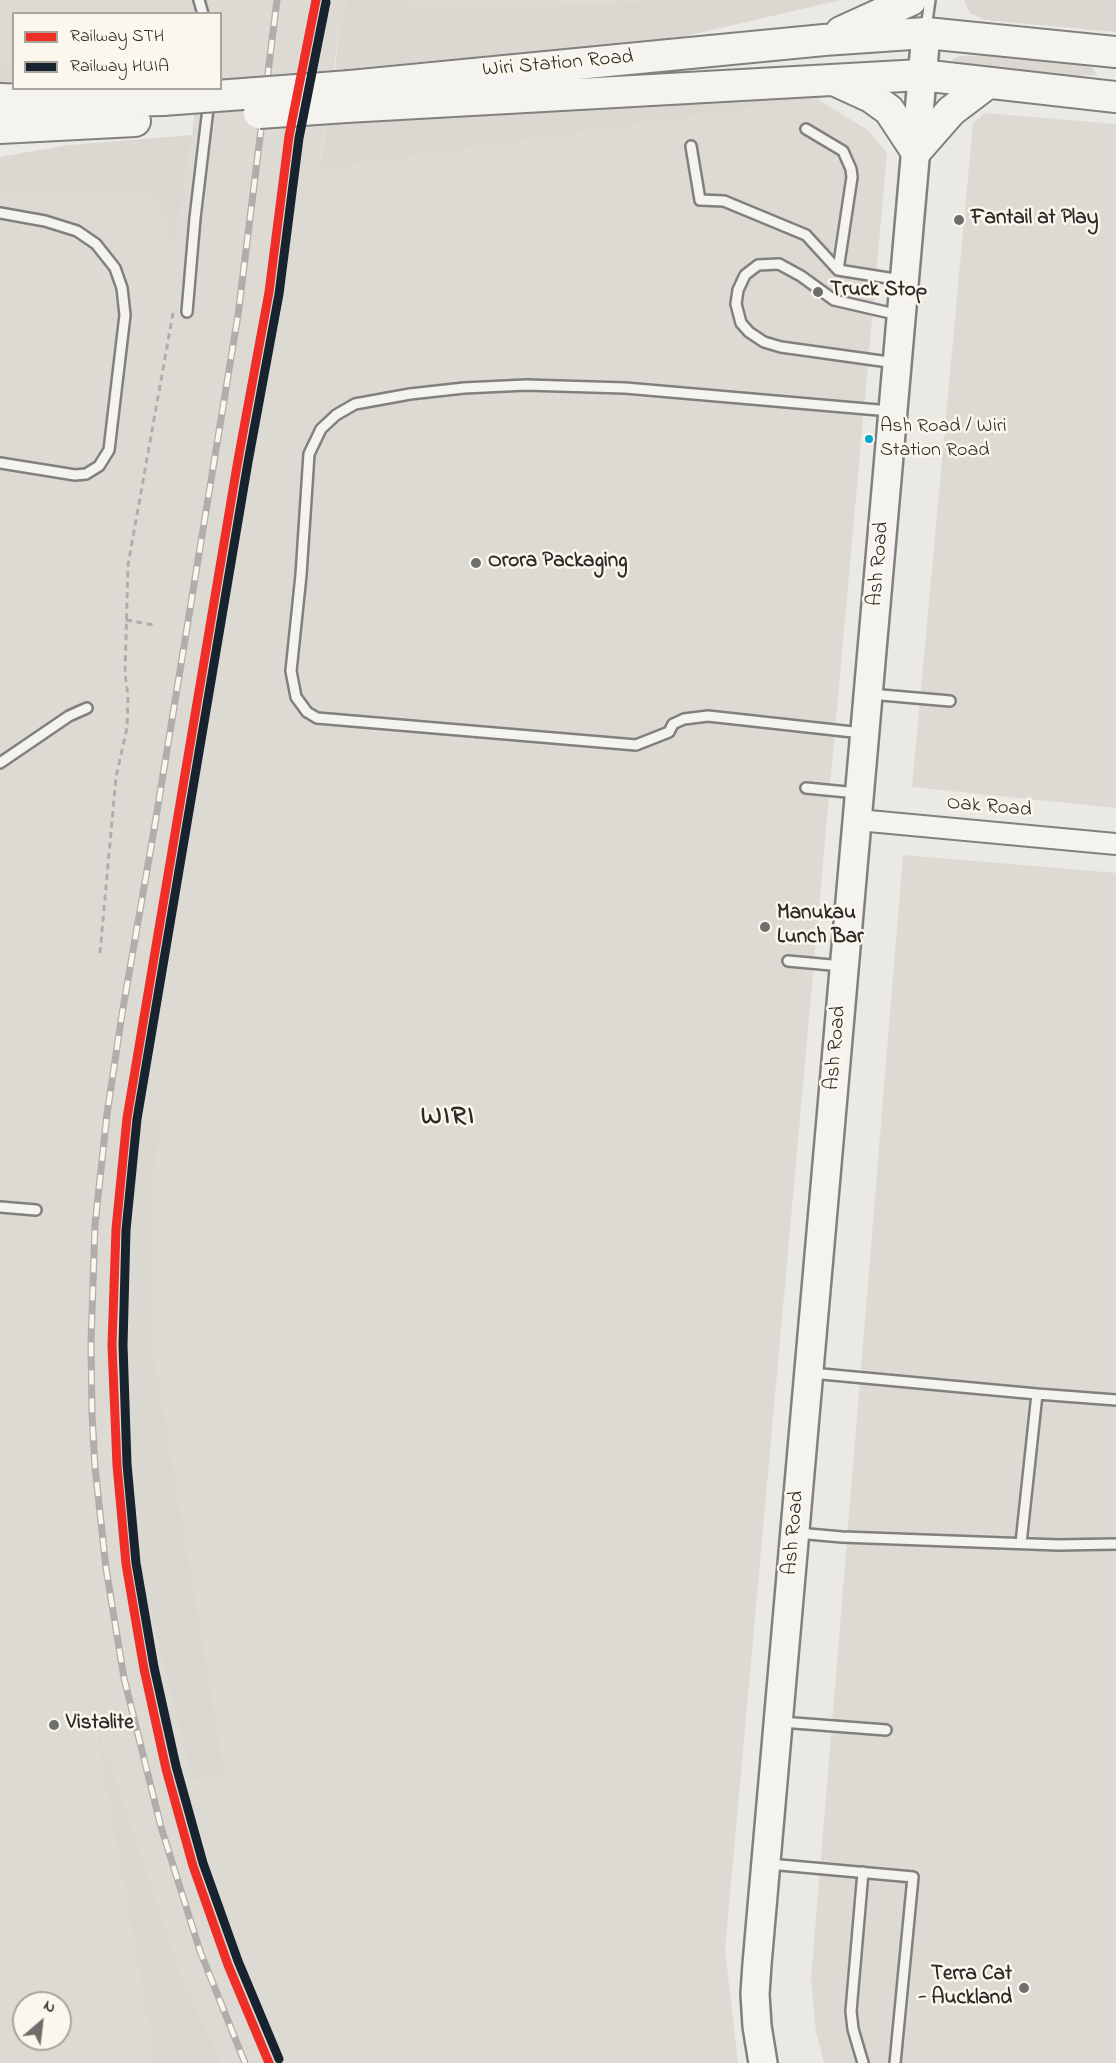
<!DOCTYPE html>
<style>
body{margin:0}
#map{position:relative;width:1116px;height:2063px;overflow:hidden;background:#eae9e4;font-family:"Indie Flower",sans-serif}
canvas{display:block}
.legend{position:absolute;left:12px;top:12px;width:210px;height:78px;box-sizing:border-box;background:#fbf7ec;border:2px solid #a8a59f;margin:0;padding:8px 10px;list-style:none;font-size:18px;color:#2b2b2b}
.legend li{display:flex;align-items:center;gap:12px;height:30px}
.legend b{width:30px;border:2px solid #a8a59f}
.north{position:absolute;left:12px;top:1991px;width:60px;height:60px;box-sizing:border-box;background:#fbf7ec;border:2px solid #a8a59f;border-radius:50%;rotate:28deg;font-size:16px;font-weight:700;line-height:24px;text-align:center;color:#2b2b2b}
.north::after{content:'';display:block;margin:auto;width:21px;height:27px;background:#6e6e6c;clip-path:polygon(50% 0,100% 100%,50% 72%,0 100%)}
</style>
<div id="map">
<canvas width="1116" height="2063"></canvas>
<ul class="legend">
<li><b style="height:8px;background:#ee2e27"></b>Railway STH</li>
<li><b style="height:8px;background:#17232f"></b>Railway HUIA</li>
</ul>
<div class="north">N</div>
</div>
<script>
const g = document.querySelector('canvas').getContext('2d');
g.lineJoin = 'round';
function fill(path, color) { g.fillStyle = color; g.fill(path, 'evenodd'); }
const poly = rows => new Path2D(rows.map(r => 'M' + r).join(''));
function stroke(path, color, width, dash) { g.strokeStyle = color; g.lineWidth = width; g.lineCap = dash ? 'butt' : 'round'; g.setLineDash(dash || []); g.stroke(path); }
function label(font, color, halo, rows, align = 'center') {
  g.font = font + ' "Indie Flower",sans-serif'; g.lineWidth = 5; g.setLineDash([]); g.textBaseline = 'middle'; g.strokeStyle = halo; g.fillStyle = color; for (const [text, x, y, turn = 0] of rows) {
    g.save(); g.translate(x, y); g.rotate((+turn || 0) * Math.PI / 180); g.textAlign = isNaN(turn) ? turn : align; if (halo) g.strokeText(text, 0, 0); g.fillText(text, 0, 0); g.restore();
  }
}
fill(poly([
 [0,0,346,0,340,26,319,168,817,99,869,131,887,153,725,1950,738,2063,223,2063,188,1991,97,1725,157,2063,0,2063,0,191,138,191,154,202,166,222,174,251,192,135,197,89,220,88,220,14,14,14,13,65,0,65],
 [161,1118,155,1161,154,1349,226,1776,192,1782,142,1580,139,1120],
 [24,2003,60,2003,60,2039,24,2039],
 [410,0,681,0,409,9],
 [985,113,1116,124,1116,808,912,787,973,123],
 [903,855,1116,873,1116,2063,824,2063,816,2032,811,1980]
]), '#dcdad3');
fill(poly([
 [346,0,410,0,409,9,681,0,841,0,677,38,335,70,340,26],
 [964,0,1116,0,1116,32,985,20,970,13],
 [1011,55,1088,64,1093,67,1096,75,1046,78,979,73,952,60,959,56],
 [0,65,13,65,13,83,0,82],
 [803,87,830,93,817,99,319,169,326,125],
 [192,135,174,253,166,222,154,202,138,191,0,191,0,157,69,145],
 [162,1118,155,1161,154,1349,226,1776,192,1782,142,1580,123,1367,139,1120],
 [94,1716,188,1991,223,2063,156,2063]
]), '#dbd8d1');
const service = poly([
 [199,0,203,14],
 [926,28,930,0],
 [806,129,843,151,851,169,852,177,838,270],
 [691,146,700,200,724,201,806,235,838,270,901,280],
 [0,213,45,221,77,231,96,244,115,268,122,288,125,315,109,450,99,466,86,474,75,475,0,463],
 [187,312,195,218,209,100],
 [896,363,781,347,764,342,749,332,741,323,736,304,738,290,745,275,758,265,779,264,801,276,834,300,899,315],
 [870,694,950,701],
 [862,733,708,716,684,719,673,724,669,732,636,745,317,718,307,712,296,697,291,671,301,575,309,454,321,429,336,415,355,404,410,394,464,388,526,385,625,388,890,411],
 [0,763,69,716,87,708],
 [806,788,857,793],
 [788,961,842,966],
 [0,1207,36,1210],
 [811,1373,1037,1394,1021,1543],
 [1037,1394,1116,1400],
 [797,1533,842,1537,1058,1545,1116,1544],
 [781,1722,886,1730],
 [769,1864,913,1877,895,2063],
 [863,1872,851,2011,853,2029,863,2063]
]);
const minor = poly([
 [858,820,1116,844]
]);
const secondary = poly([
 [763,2063,757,2026,755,1994,757,1964,926,33]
]);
const primary = poly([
 [841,32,911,0],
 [834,80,871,97,889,110,916,151,951,111,988,83],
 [350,86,824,40,926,33,1116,52],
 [0,99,75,102,163,100],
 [346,107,921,75,1116,97],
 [0,128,135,121]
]);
stroke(service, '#81807e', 14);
stroke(minor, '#81807e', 24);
stroke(secondary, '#81807e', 32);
stroke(primary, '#81807e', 34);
stroke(poly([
 [126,620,154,625],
 [100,953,116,777,127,728,128,696,125,674,128,565,173,313]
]), '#afaeac', 3, [6, 4.5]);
stroke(service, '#f4f3ef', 9);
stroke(minor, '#f4f3ef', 20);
stroke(secondary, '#f4f3ef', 27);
stroke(primary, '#f4f3ef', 30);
const rail = poly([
 [245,2063,200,1951,161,1827,124,1678,106,1568,95,1467,92,1414,91,1343,95,1225,107,1114,122,1014,154,830,238,315,277,0]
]);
stroke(rail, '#afaeac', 7);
stroke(rail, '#fbf7ec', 4.5, [14]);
const primaryBridge = poly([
 [163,100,350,86],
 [259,113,346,107]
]);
stroke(primaryBridge, '#81807e', 34, []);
stroke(primaryBridge, '#f4f3ef', 30);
stroke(poly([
 [269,2063,228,1965,193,1866,166,1769,144,1669,126,1564,117,1465,112,1345,116,1229,127,1118,238,460,269,292,289,136,316,0]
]), '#ee2e27', 9);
stroke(poly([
 [279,2059,238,1961,203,1863,176,1766,154,1667,136,1563,127,1464,123,1345,126,1230,137,1119,248,462,279,294,299,138,326,2]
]), '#17232f', 9);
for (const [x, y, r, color] of [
 [959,220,6,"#6e6e6c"],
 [818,292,6,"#6e6e6c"],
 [869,439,5,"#00a9ce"],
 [476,563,6,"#6e6e6c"],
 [765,927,6,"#6e6e6c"],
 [54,1725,6,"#6e6e6c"],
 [1024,1988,6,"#6e6e6c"]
]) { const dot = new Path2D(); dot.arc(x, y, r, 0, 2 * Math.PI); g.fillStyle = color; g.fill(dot); stroke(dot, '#fbf7ec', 2); }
label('20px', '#2b2b2b', '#fbf7ec', [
 ["Ash Road / Wiri",880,428],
 ["Station Road",880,452]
], 'left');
label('21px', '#2b2b2b', '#fbf7ec', [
 ["Wiri Station Road",558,65,-5],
 ["Ash Road",880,564,-85],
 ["Oak Road",989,808,5],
 ["Ash Road",837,1048,-85],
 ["Ash Road",795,1533,-85]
]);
label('bold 21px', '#2b2b2b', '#fbf7ec', [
 ["Fantail at Play",971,220],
 ["Truck Stop",830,292],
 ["Orora Packaging",488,563],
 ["Manukau",777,915],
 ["Lunch Bar",777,939],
 ["Vistalite",66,1725],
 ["Terra Cat",1012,1976,"right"],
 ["- Auckland",1012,2000,"right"]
], 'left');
g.letterSpacing = '1.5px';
label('bold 27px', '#2b2b2b', '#fbf7ec', [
 ["WIRI",448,1119]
]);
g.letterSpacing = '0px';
</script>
